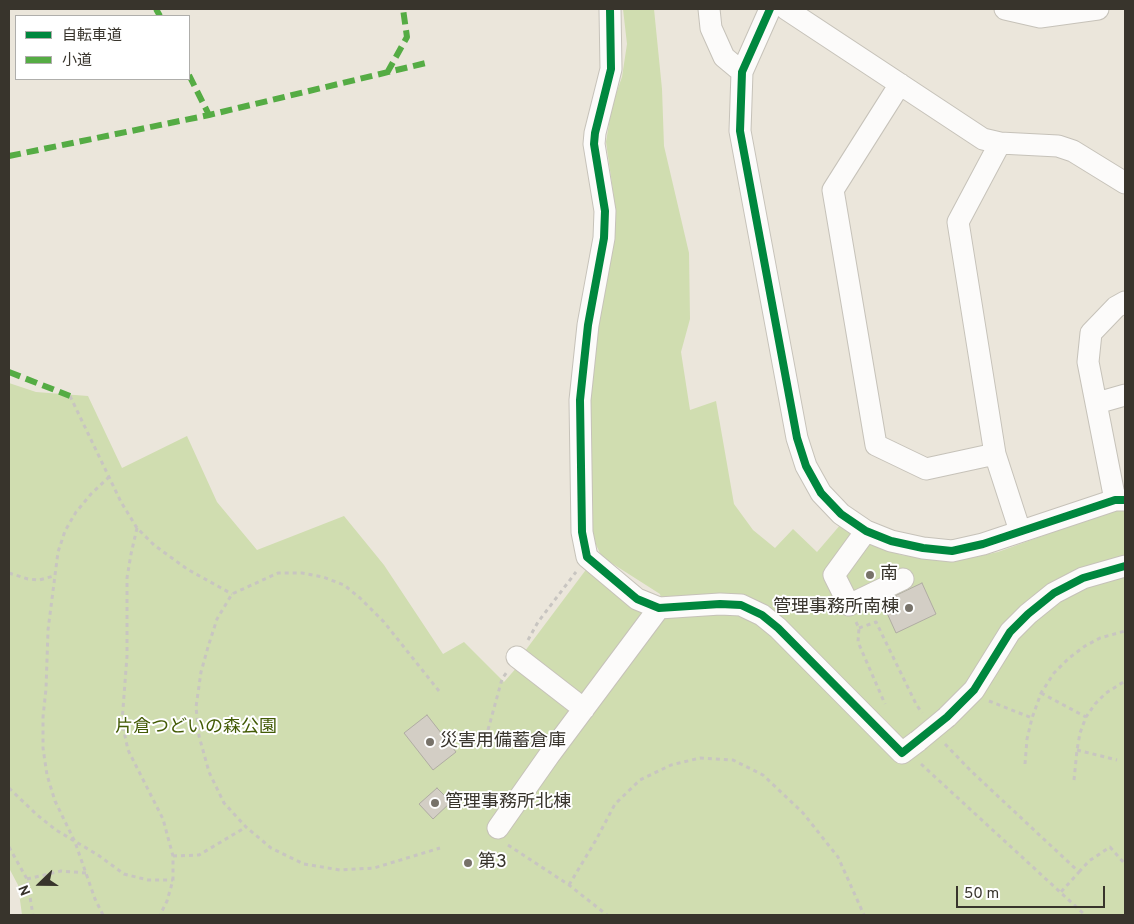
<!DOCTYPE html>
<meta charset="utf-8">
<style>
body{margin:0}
#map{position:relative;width:1134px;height:924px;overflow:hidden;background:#ebe6db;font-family:Overpass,"Noto Sans JP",sans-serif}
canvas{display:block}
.frame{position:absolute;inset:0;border:10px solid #38342c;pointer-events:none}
.legend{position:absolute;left:15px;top:15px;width:175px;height:65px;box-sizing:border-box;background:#fff;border:1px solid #afaeab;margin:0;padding:6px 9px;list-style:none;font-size:15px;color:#38342c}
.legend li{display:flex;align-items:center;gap:10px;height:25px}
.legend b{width:25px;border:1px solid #afaeab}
.north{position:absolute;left:15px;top:859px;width:50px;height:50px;-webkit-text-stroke:4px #fff;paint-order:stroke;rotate:248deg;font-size:14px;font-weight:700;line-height:20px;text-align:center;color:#38342c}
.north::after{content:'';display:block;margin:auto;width:18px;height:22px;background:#38342c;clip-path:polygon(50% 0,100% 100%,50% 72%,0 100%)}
.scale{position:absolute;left:956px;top:886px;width:149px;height:22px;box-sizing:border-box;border:2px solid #38342c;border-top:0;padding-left:6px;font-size:15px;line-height:18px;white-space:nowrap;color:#38342c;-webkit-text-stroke:4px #fff;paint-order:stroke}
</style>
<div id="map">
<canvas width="1134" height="924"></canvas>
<div class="frame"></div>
<ul class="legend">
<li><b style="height:6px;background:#00873e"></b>自転車道</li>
<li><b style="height:6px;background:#55ac44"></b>小道</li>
</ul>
<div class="north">N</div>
<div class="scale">50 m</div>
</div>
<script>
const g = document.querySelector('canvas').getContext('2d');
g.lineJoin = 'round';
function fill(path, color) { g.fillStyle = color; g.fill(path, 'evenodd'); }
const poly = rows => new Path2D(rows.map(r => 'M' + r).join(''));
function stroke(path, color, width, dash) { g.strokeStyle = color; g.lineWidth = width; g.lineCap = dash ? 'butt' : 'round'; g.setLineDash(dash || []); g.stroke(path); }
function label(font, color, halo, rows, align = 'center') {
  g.font = font + ' Overpass,"Noto Sans JP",sans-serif'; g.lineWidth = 4; g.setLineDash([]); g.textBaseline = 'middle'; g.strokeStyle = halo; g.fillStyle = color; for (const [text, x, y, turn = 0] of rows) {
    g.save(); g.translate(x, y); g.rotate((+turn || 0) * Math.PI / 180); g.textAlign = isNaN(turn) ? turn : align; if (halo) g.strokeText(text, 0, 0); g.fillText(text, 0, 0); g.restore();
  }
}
fill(poly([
 [623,9,654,9,662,89,664,146,689,253,690,319,681,352,690,410,716,401,734,504,753,530,775,548,793,529,817,552,841,524,870,543,901,555,933,559,966,559,998,552,1114,510,1125,509,1125,915,22,915,18,885,9,868,9,383,36,392,88,396,122,468,187,436,217,502,257,550,344,516,384,565,443,654,464,642,504,682,518,666,580,715,665,616,660,594,602,557,593,539,587,404,597,333,611,258,615,205,606,142,612,105,622,77,627,44],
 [588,567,646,611,582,695,525,651]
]), '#d0ddb0');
const building = poly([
 [922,583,936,614,896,633,882,602,922,583],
 [427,715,456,752,433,770,404,733,427,715],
 [437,788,451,802,433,819,419,804,437,788]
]);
fill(building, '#d3cec5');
stroke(building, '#b0aca3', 1);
const minor = poly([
 [610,9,611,69,595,133,594,144,605,211,604,238,588,325,580,400,582,532,587,557,637,599,659,608,720,604,741,605,762,615,778,628,902,753,918,741],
 [709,9,711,28,724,57,742,72],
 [770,9,742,72,740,131,797,438,806,466,821,493,841,514,866,531,891,541,923,548,952,551,983,544,1115,500,1125,500],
 [786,9,983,139,1000,143,1058,146,1073,151,1125,183],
 [1005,9,1040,17,1098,9],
 [900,84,833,190,876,445,926,469,995,454],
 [1000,143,958,222,995,454,1020,531],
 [1097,403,1125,395],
 [1115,500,1088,362,1091,333,1116,307,1125,302],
 [866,531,834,575,849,605,903,579],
 [517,657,584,709],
 [947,717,974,690,1010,632,1028,614,1054,593,1083,578,1125,566],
 [498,828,550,754,659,608]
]);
stroke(minor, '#c6c2b9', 23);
stroke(poly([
 [70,396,121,502,137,528,154,545,187,569,232,594],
 [137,528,131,554,127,578,127,656,122,722,128,750,163,819,173,856,173,880,167,901,160,915],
 [9,573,28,579,39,580,54,576],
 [856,622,859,628,858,642,885,704],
 [859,628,876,622,916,704,922,713],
 [528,640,538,622,576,572],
 [439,691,384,622,360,598,344,585,323,577,302,573,278,573,232,594,217,619,208,647,201,672,196,707,199,736,209,772,224,803,246,827,271,848,304,864,340,870,374,868,440,848],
 [1041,693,1086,717],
 [989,701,1032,718],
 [488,730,502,679,507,672],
 [945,744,971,771,1079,872,1061,892],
 [1077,750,1117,760],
 [921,764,1085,915],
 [1025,764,1027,739,1032,718,1041,693,1054,673,1069,658,1085,646,1100,638,1125,631],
 [1074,780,1077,750,1080,733,1086,717,1095,704,1106,693,1125,681],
 [9,788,36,814,56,830,98,855,124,874,148,880,173,880],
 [508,845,569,885,607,915],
 [9,847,27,879,33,915],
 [173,856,199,855,246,827],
 [1079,872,1089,861,1110,847,1125,864],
 [27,879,61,871,86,873],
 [569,885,596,840,615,804,640,780,671,765,700,758,733,760,763,775,803,813,838,857,864,915],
 [103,915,95,899,75,842,55,801,47,775,43,748,43,717,46,689,48,630,58,552,65,531,76,512,91,494,109,477]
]), '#c8c5c1', 3, [4, 4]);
stroke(minor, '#fcfbfa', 21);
const minorBridge = poly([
 [918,741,947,717]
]);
stroke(minorBridge, '#c6c2b9', 23, []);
stroke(minorBridge, '#fcfbfa', 21);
stroke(poly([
 [156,9,160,16],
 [387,73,407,37,403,9],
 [189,75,209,115],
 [9,156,209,115,430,62],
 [9,372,70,396]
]), '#55ac44', 6, [12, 6]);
stroke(poly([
 [610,9,611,69,595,133,594,144,605,211,604,238,588,325,580,400,582,532,587,557,637,599,659,608,720,604,741,605,762,615,778,628,902,753,947,717,974,690,1010,632,1028,614,1054,593,1083,578,1125,566],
 [770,9,742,72,740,131,797,438,806,466,821,493,841,514,866,531,891,541,923,548,952,551,983,544,1115,500,1125,500]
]), '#00873e', 8);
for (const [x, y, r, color] of [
 [870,575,5,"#777269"],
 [909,608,5,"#777269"],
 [430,742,5,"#777269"],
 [435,803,5,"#777269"],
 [468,863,5,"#777269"]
]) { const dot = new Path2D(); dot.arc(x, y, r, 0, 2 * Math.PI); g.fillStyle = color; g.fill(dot); stroke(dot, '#fff', 2); }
label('18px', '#38342c', '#fff', [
 ["南",880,575],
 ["管理事務所南棟",899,608,"right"],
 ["災害用備蓄倉庫",440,742],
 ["管理事務所北棟",445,803],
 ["第3",478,863]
], 'left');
label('18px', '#435b06', '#fff', [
 ["片倉つどいの森公園",196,728]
]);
</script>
